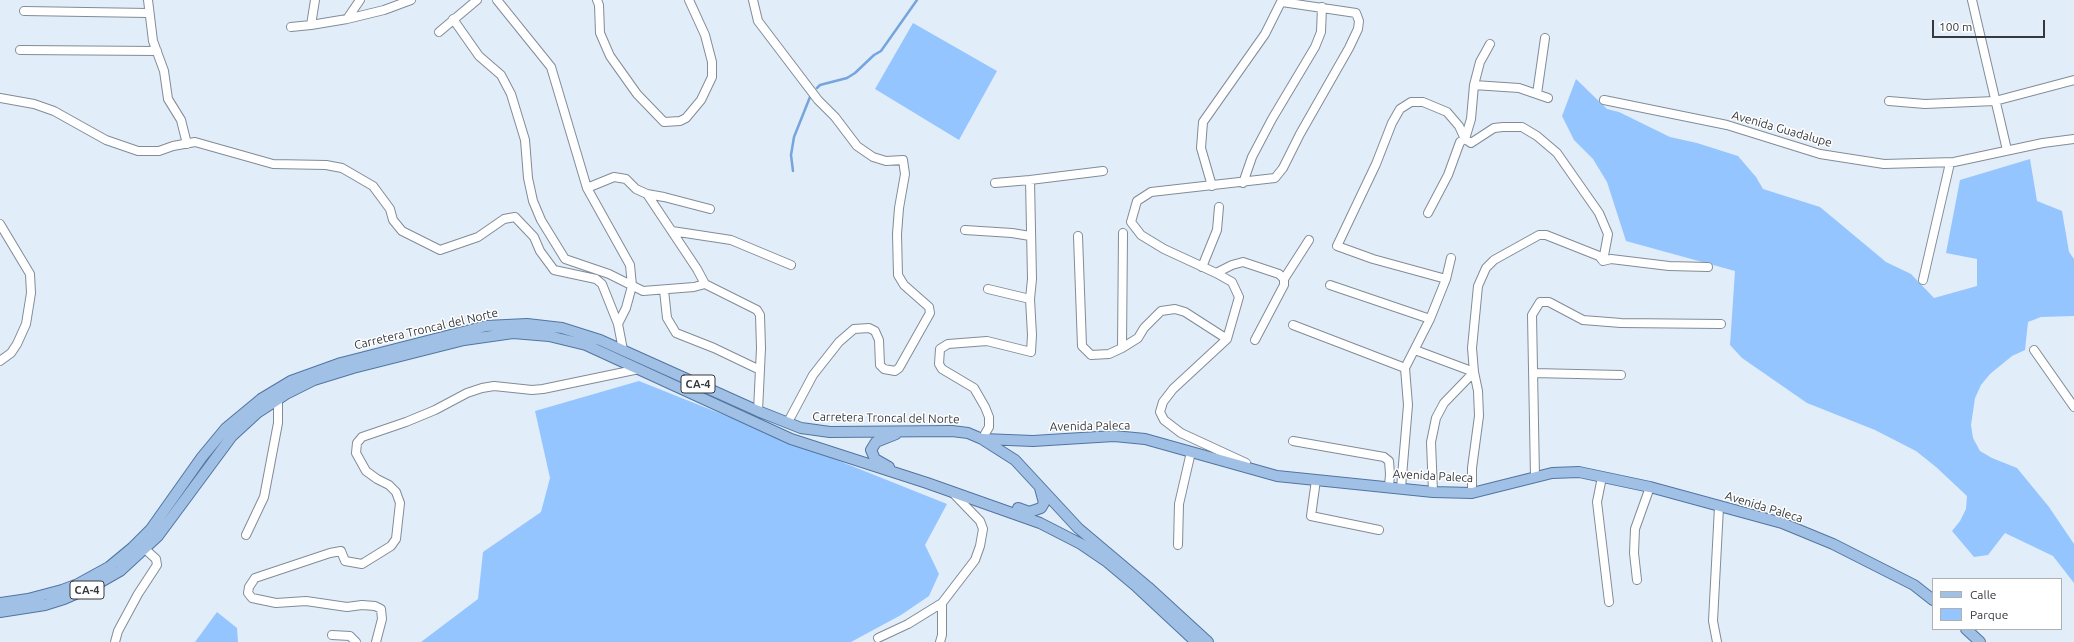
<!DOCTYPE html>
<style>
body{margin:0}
#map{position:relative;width:2074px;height:642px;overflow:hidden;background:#e2edfa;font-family:Ubuntu,sans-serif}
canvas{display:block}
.legend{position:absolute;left:1932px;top:578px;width:130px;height:52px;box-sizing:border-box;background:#fff;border:1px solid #aeb0b2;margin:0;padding:5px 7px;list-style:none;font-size:12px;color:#35393e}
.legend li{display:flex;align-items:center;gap:8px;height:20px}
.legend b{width:20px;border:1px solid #aeb0b2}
.scale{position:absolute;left:1932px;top:20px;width:113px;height:18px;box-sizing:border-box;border:2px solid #35393e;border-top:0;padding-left:5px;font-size:12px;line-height:14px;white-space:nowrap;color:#35393e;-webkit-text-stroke:3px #fff;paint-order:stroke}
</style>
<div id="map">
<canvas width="2074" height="642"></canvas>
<ul class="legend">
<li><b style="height:5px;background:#a0c0e5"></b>Calle</li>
<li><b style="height:11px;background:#94c5fe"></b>Parque</li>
</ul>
<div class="scale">100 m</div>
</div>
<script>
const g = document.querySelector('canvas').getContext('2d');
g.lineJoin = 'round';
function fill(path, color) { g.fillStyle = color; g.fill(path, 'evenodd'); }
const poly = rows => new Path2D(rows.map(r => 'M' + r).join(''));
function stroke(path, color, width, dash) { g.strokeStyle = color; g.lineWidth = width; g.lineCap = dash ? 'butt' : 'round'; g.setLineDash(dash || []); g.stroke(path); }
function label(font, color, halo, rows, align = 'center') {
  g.font = font + ' Ubuntu,sans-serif'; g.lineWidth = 3; g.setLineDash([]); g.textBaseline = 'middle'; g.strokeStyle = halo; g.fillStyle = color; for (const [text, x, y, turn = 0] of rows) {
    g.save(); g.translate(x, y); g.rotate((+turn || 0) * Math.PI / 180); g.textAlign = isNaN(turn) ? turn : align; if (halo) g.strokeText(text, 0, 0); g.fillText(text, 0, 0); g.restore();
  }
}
fill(poly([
 [913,23,997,71,959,140,875,89],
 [1576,79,1607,109,1619,112,1670,137,1697,143,1738,156,1756,177,1763,189,1820,207,1886,262,1911,274,1934,298,1977,286,1977,259,1946,253,1960,180,2030,159,2037,201,2062,211,2069,252,2074,259,2074,316,2041,317,2028,322,2025,350,2012,356,1990,374,1981,385,1975,398,1971,425,1973,438,1980,451,1992,458,2017,468,2049,507,2074,544,2074,583,2053,556,2005,533,1988,555,1974,557,1952,531,1960,521,1966,509,1967,496,1936,467,1916,451,1875,430,1807,403,1742,358,1730,345,1735,271,1626,241,1607,182,1593,159,1574,140,1562,116],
 [639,381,947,504,925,545,939,574,929,596,901,615,851,642,421,642,478,599,483,552,541,512,550,478,535,411],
 [217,612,237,628,238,642,195,642]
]), '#94c5fe');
stroke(poly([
 [817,88,820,85,847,78,855,73,874,55,881,51,917,0],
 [793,171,791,155,794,137,810,97]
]), '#75a5dc', 2.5);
const minor = poly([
 [148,0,153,41,164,71,168,99,181,120,187,144],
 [315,0,311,25,347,19,384,10,411,0],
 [497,0,551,67,587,188,630,265,632,286,626,308,618,324],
 [597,0,599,5,600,33,610,56,637,94,664,122,680,121,686,118,701,100,712,77,712,62,705,35,689,0],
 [753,0,758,21,818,100,835,117,857,146,873,157,886,161,903,160,905,174,899,208,897,234,898,275,904,285,929,307,930,313,899,368,895,371,884,369,880,365,879,340,875,331,869,328,854,329,839,342,813,375,788,422],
 [1972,0,2007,150],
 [24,11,148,13],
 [347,19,360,0],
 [453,19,479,56,501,75,511,94,525,140,528,178,533,201,541,220,565,259,609,274,643,291,694,287,705,284,757,310,760,315,761,348,758,411],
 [291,27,311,25],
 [439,32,477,0],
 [20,50,157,51],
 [1474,85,1519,88,1548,98],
 [1537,94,1545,38],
 [0,98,34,104,54,111,106,140,138,151,159,151,173,146,195,142,273,164,326,165,342,168,373,186,390,209,393,220,402,231,440,250,478,237,504,219,515,217,534,237,540,251,554,270,596,279,602,284,618,324,623,350],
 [1604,100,1727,125,1820,154,1884,164,1954,162,2043,143,2074,139],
 [1889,101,1925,104,1995,101,2074,80],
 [995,183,1030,180],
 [1243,183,1252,157,1272,119,1315,47,1321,32,1322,7],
 [1212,186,1201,148,1203,122,1265,34,1282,0],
 [587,188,614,177,626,179,636,189,647,194,697,269,705,284],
 [647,194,664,197,710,209],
 [1428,213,1448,175,1460,142,1465,139,1471,119,1474,85,1480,62,1490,44],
 [0,224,30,274,31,293,26,324,17,344,11,353,0,361],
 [965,230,1012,233,1030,236],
 [672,231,731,240,791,265],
 [1078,236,1082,346,1091,355,1109,354,1122,348,1138,338,1144,328,1161,311,1175,309,1185,312,1227,339],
 [1202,267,1217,230,1219,207],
 [1216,273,1232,265,1243,262,1279,274,1284,279,1284,285,1255,340],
 [1284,279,1309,240],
 [1446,279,1373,259,1337,246,1376,164,1392,123,1400,109,1411,102,1423,102,1447,112,1459,126,1465,139,1471,143,1494,128,1503,127,1522,127,1537,136,1557,153,1599,213,1608,234,1603,261],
 [1923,280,1950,163],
 [1330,285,1430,319],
 [988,289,1030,299],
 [664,290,667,318,676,333,714,348,760,370],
 [1293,325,1405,368],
 [1122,348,1123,233],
 [1415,350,1474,372,1444,403,1436,418,1431,442,1433,492],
 [2034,350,2074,407],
 [1533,373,1621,375],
 [982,439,989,427,989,417,985,407,974,388,942,369,939,364,940,349,948,344,987,341,1031,352,1032,335,1030,299,1032,279,1030,180,1103,171],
 [1293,441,1384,457,1389,461,1390,474,1389,487],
 [1246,463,1181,433,1164,420,1160,412,1163,402,1173,389,1227,339,1239,297,1232,282,1216,273,1164,249,1141,235,1131,222,1137,201,1151,192,1275,178,1283,168,1300,134,1349,48,1358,29,1359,21,1356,13,1282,2],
 [1535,477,1532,315,1540,302,1549,302,1583,320,1621,323,1721,324],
 [1602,477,1597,502,1609,602],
 [1316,480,1311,516,1379,530],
 [1401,488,1408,405,1405,368,1430,319,1446,279,1451,258],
 [1472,493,1472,468,1479,416,1478,391,1474,372,1472,348,1478,286,1486,268,1494,260,1539,235,1546,235,1599,256,1603,261,1611,259,1669,266,1708,267],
 [246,535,264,497,278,423,278,399],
 [1178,545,1179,504,1191,452],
 [1637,580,1634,553,1635,529,1650,487],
 [332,635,350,636,356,642],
 [878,638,908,624,942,603,975,560,980,546,983,529,980,521,952,492],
 [115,642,118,631,138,594,157,565,156,559,145,549],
 [376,642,382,619,381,609,375,606,362,605,347,607,306,601,276,603,252,598,248,593,249,587,255,578,330,553,341,551,345,561,362,564,391,546,396,539,400,503,396,492,389,485,377,479,366,471,356,453,357,443,362,437,406,422,435,410,467,393,482,388,494,386,532,390,543,389,639,369],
 [940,642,942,635,942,603],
 [1717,642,1713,621,1719,507]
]);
const major = poly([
 [983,439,1033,441,1114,436,1145,439,1277,476,1433,492,1472,493,1552,473,1579,472,1650,487,1782,523,1833,544,1914,585,1933,600],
 [889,467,875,459,871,450,876,442,896,434],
 [1018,508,1029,512,1041,508,1044,503,1040,488],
 [0,603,28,599,62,590,78,584,109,567,132,548,151,529,202,457,226,428,261,399,291,381,341,363,486,326,527,324,562,328,600,340,758,411,801,428,830,432,952,431,968,433,982,439,1015,460,1078,528,1148,587,1208,642],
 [0,612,45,605,64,599,92,587,120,571,158,536,232,436,257,413,286,394,314,380,353,368,464,340,513,333,549,336,586,345,791,439,927,483,1040,523,1081,544,1106,561,1137,587,1196,642],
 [1966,629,1980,642]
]);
stroke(minor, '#828c97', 10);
stroke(major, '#5175a0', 12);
stroke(minor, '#fff', 8);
stroke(major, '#a0c0e5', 10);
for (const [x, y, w] of [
 [698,384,34],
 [87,590,34]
]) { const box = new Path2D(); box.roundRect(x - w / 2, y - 9, w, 18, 3); g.fillStyle = '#fff'; g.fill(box); stroke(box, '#35393e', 1); }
label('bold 11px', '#35393e', null, [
 ["CA-4",698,384],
 ["CA-4",87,590]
]);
label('12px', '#35393e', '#fff', [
 ["Avenida Guadalupe",1782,129,16],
 ["Carretera Troncal del Norte",426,329,-13],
 ["Carretera Troncal del Norte",886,418,1],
 ["Avenida Paleca",1090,426,-1],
 ["Avenida Paleca",1433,476,3],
 ["Avenida Paleca",1764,507,17]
]);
</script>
